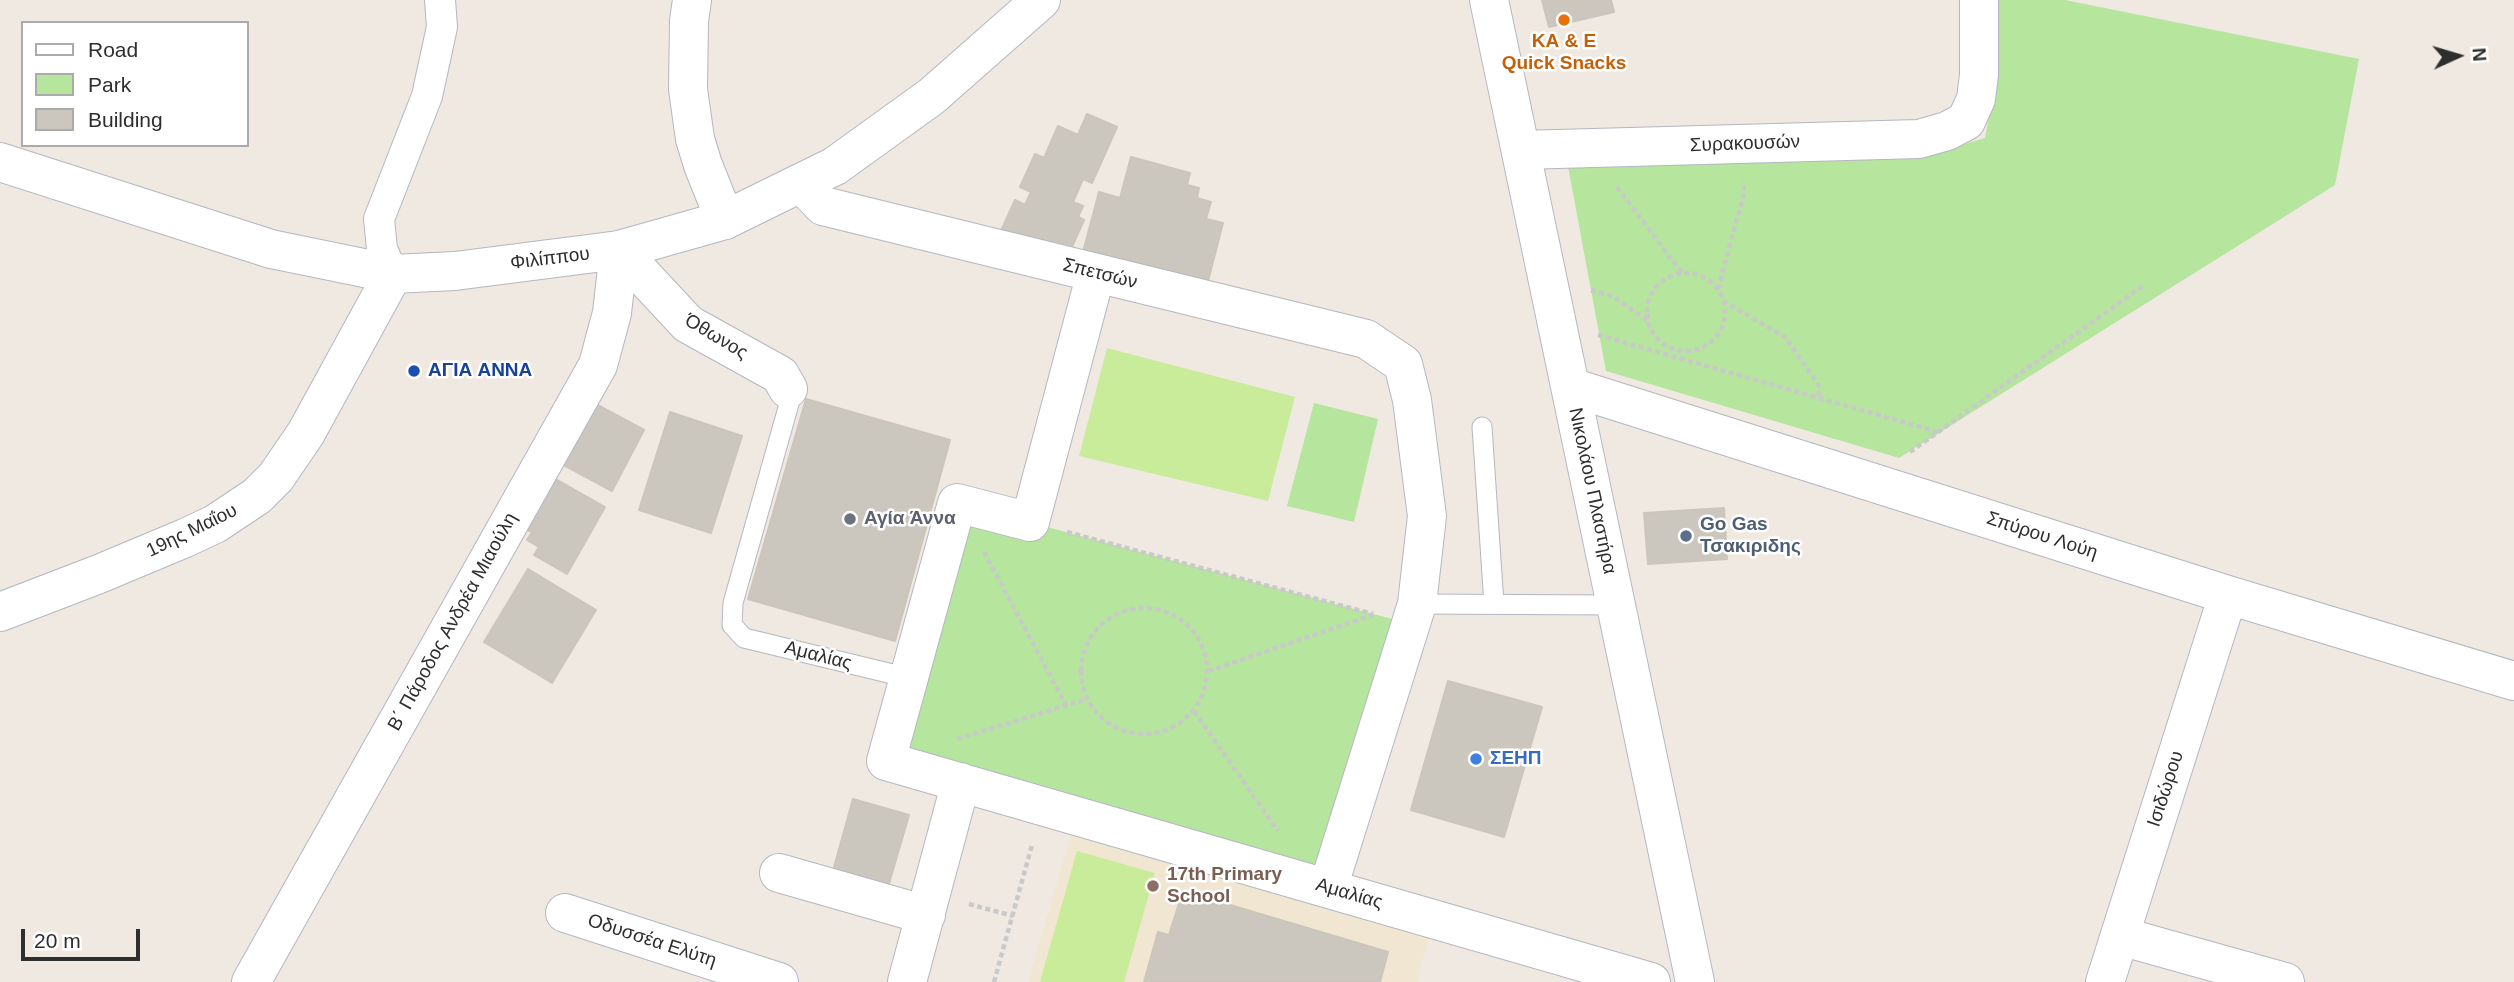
<!DOCTYPE html>
<meta charset="utf-8">
<style>
body{margin:0}
#map{position:relative;width:2514px;height:982px;overflow:hidden;background:#efe9e1;font-family:Arial,sans-serif}
canvas{display:block}
.legend{position:absolute;left:21px;top:21px;width:228px;height:126px;box-sizing:border-box;background:#fff;border:2px solid #ababab;margin:0;padding:9px 12px;list-style:none;font-size:21px;color:#2e2e2e}
.legend li{display:flex;align-items:center;gap:14px;height:35px}
.legend b{width:35px;border:2px solid #ababab}
.north{position:absolute;left:2423px;top:21px;width:70px;height:70px;-webkit-text-stroke:5px #fff;paint-order:stroke;rotate:86deg;font-size:19px;font-weight:700;line-height:28px;text-align:center;color:#2e2e2e}
.north::after{content:'';display:block;margin:auto;width:24px;height:32px;background:#2e2e2e;clip-path:polygon(50% 0,100% 100%,50% 72%,0 100%)}
.scale{position:absolute;left:21px;top:929px;width:119px;height:32px;box-sizing:border-box;border:4px solid #2e2e2e;border-top:0;padding-left:9px;font-size:21px;line-height:24px;white-space:nowrap;color:#2e2e2e;-webkit-text-stroke:5px #fff;paint-order:stroke}
</style>
<div id="map">
<canvas width="2514" height="982"></canvas>
<ul class="legend">
<li><b style="height:9px;background:#fff"></b>Road</li>
<li><b style="height:19px;background:#b6e59e"></b>Park</li>
<li><b style="height:19px;background:#cbc7bf"></b>Building</li>
</ul>
<div class="north">N</div>
<div class="scale">20 m</div>
</div>
<script>
const g = document.querySelector('canvas').getContext('2d');
g.lineJoin = 'round';
function fill(path, color) { g.fillStyle = color; g.fill(path, 'evenodd'); }
const poly = rows => new Path2D(rows.map(r => 'M' + r).join(''));
function stroke(path, color, width, dash) { g.strokeStyle = color; g.lineWidth = width; g.lineCap = dash ? 'butt' : 'round'; g.setLineDash(dash || []); g.stroke(path); }
function label(font, color, halo, rows, align = 'center') {
  g.font = font + ' Arial,sans-serif'; g.lineWidth = 5; g.setLineDash([]); g.textBaseline = 'middle'; g.strokeStyle = halo; g.fillStyle = color; for (const [text, x, y, turn = 0] of rows) {
    g.save(); g.translate(x, y); g.rotate((+turn || 0) * Math.PI / 180); g.textAlign = isNaN(turn) ? turn : align; if (halo) g.strokeText(text, 0, 0); g.fillText(text, 0, 0); g.restore();
  }
}
fill(poly([
 [1071,835,1429,937,1417,982,1028,982]
]), '#f0e6d1');
fill(poly([
 [1997,0,2065,0,2359,59,2335,185,1899,458,1606,371,1567,161,1931,154,1985,138,1994,87],
 [1314,403,1378,419,1354,522,1287,506],
 [957,503,1411,624,1328,888,886,761]
]), '#b6e59e');
fill(poly([
 [1107,348,1295,397,1268,501,1079,456],
 [1077,851,1155,873,1124,982,1040,982]
]), '#c9ec9a');
const building = poly([
 [1542,0,1611,0,1614,12,1549,27,1542,0],
 [1087,114,1117,127,1092,183,1083,179,1073,202,1083,206,1078,217,1084,220,1066,260,1001,231,1015,200,1025,205,1031,192,1020,187,1035,154,1044,158,1058,126,1078,135,1087,114],
 [1131,157,1190,173,1187,185,1199,188,1197,198,1211,202,1206,219,1223,223,1206,289,1082,256,1099,192,1120,198,1131,157],
 [806,399,950,440,895,641,748,599,806,399],
 [592,402,644,430,612,491,560,463,592,402],
 [670,412,742,436,711,533,639,510,670,412],
 [552,477,605,507,567,574,534,555,539,547,527,540,532,532,523,528,552,477],
 [1724,508,1727,559,1648,564,1644,513,1724,508],
 [528,569,596,610,552,683,484,642,528,569],
 [1448,681,1542,707,1504,837,1411,810,1448,681],
 [853,799,909,815,886,894,831,878,853,799],
 [1183,891,1388,952,1380,982,1144,982,1158,932,1169,935,1183,891]
]);
fill(building, '#cbc7bf');
stroke(building, '#cbc5ba', 2);
const service = poly([
 [788,389,789,404,733,603,732,625,744,638,909,678],
 [1482,427,1494,604],
 [1417,604,1616,605]
]);
const pedestrian = poly([
 [393,274,382,249,379,219,427,96,442,27,440,0]
]);
const minor = poly([
 [1521,150,1919,139,1947,131,1966,121,1976,99,1979,75,1979,0],
 [801,183,823,206,1366,339,1403,364,1412,400,1427,516,1417,604,1328,888],
 [619,250,688,324,780,375,788,389],
 [1096,273,1030,522,957,503,886,761,1651,982],
 [1571,387,2228,595,2514,681],
 [779,873,926,915],
 [565,913,779,982],
 [2120,936,2285,982],
 [251,982,598,365,612,313,619,250],
 [907,982,961,782],
 [2105,982,2228,595]
]);
const tertiary = poly([
 [692,0,689,21,688,89,695,139,703,165,725,220],
 [0,612,99,574,185,538,215,524,257,496,276,477,306,433,393,274]
]);
const secondary = poly([
 [1489,0,1695,982],
 [0,162,271,249,393,274,455,271,619,250,725,220,835,166,932,96,1041,0]
]);
stroke(service, '#b4b7c1', 21);
stroke(pedestrian, '#b4b7c1', 32);
stroke(minor, '#b4b7c1', 40);
stroke(tertiary, '#b4b7c1', 40);
stroke(secondary, '#b4b7c1', 40);
stroke(poly([
 [1617,187,1682,273],
 '1647 312a39 39 0 1 1 78 0a39 39 0 1 1-78 0Z',
 [1718,289,1743,197,1744,181],
 [1591,290,1612,296,1647,320],
 [1723,301,1785,337,1818,384,1819,399],
 [1598,335,1938,432],
 [1910,452,2143,286],
 [1067,532,1373,614],
 [984,552,1066,705],
 '1081 671a63 63 0 1 1 126 0a63 63 0 1 1-126 0Z',
 [1208,671,1373,615],
 [1194,711,1278,831],
 [957,739,1087,699],
 [969,904,1013,916],
 [994,982,1032,845]
]), '#c9c9c9', 4.5, [5, 3.5]);
stroke(service, '#fff', 19);
stroke(pedestrian, '#fff', 30);
stroke(minor, '#fff', 38);
stroke(tertiary, '#fff', 38);
stroke(secondary, '#fff', 38);
for (const [x, y, r, color] of [
 [1564,20,7,"#e8710a"],
 [414,371,7,"#1a4fb4"],
 [850,519,7,"#6b7280"],
 [1686,536,7,"#5c6f8a"],
 [1476,759,7,"#3f7fe0"],
 [1153,886,7,"#8d6e63"]
]) { const dot = new Path2D(); dot.arc(x, y, r, 0, 2 * Math.PI); g.fillStyle = color; g.fill(dot); stroke(dot, '#fff', 2.5); }
label('bold 19px', '#c56008', '#fff', [
 ["KA & E",1564,42],
 ["Quick Snacks",1564,64]
]);
label('19px', '#2e2e2e', '#fff', [
 ["Συρακουσών",1745,144,-2],
 ["Φιλίππου",550,259,-7],
 ["Σπετσών",1100,274,14],
 ["Όθωνος",716,337,31],
 ["Νικολάου Πλαστήρα",1592,491,78],
 ["19ης Μαΐου",192,531,-26],
 ["Σπύρου Λούη",2042,536,18],
 ["Β΄ Πάροδος Ανδρέα Μιαούλη",453,622,-61],
 ["Αμαλίας",818,656,14],
 ["Ισιδώρου",2166,789,-72],
 ["Αμαλίας",1349,894,16],
 ["Οδυσσέα Ελύτη",652,941,18]
]);
label('bold 19px', '#164399', '#fff', [
 ["ΑΓΙΑ ΑΝΝΑ",428,371]
], 'left');
label('bold 19px', '#5b616d', '#fff', [
 ["Αγία Άννα",864,519]
], 'left');
label('bold 19px', '#4e5e75', '#fff', [
 ["Go Gas",1700,525],
 ["Τσακιριδης",1700,547]
], 'left');
label('bold 19px', '#366cbe', '#fff', [
 ["ΣΕΗΠ",1490,759]
], 'left');
label('bold 19px', '#785e54', '#fff', [
 ["17th Primary",1167,875],
 ["School",1167,897]
], 'left');
</script>
